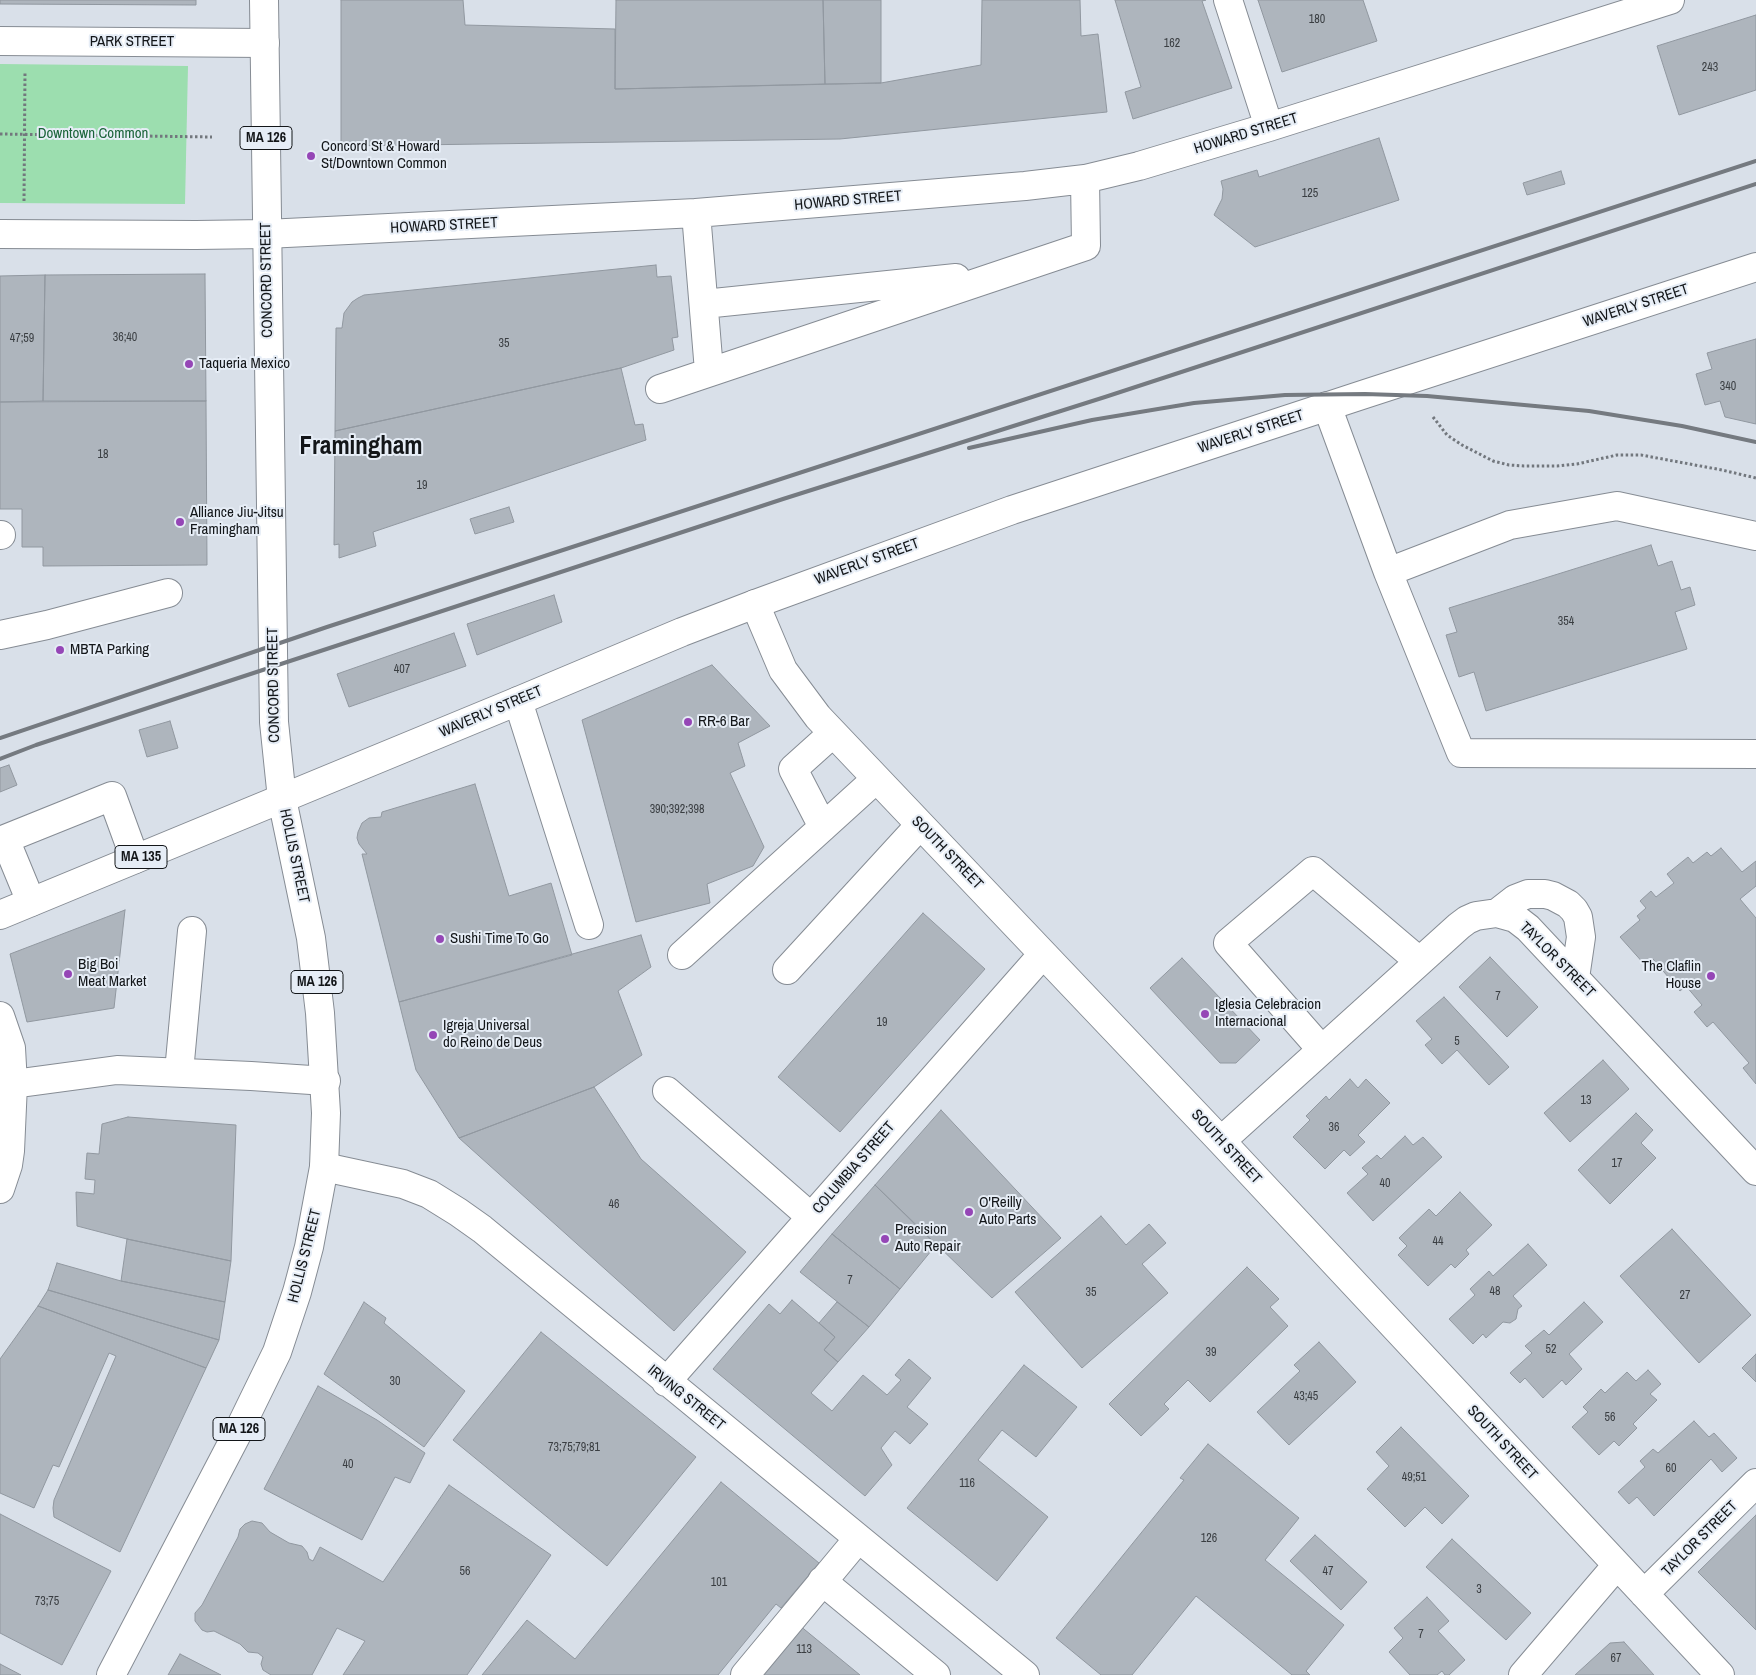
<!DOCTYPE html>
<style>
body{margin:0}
canvas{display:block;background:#d9e0e9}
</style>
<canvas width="1756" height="1675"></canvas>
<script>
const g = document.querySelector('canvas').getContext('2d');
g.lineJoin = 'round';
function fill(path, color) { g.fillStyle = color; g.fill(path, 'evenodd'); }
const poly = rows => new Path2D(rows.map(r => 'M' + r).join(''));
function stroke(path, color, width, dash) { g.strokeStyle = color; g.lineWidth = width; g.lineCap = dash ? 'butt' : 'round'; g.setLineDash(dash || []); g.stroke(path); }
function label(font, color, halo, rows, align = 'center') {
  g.font = font + ' "Archivo Narrow",sans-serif'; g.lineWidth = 4; g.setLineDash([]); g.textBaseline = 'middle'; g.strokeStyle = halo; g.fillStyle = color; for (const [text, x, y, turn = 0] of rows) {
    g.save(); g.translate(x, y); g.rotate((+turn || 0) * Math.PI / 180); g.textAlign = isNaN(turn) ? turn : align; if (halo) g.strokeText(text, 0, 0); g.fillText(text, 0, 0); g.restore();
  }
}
fill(poly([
 [0,64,188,66,185,204,0,203]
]), '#9cdeaf');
const building = poly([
 [0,0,196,0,196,5,0,4,0,0],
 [341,0,463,0,465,25,615,29,615,89,881,83,981,65,982,0,1080,0,1081,36,1098,34,1107,112,840,139,341,146,341,0],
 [616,0,823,0,825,84,615,89,616,0],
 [823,0,881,0,881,83,825,84,823,0],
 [1115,0,1206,0,1202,1,1232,88,1133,119,1125,92,1141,87,1115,0],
 [1258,0,1363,0,1377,41,1282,72,1258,0],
 [1756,15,1756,90,1679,115,1657,46,1756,15],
 [1379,138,1399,200,1255,247,1214,215,1222,199,1223,189,1221,181,1257,170,1259,177,1379,138],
 [1561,171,1565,184,1527,195,1523,183,1561,171],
 [656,265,657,277,671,276,678,337,672,338,674,350,621,368,335,431,336,328,342,328,344,313,352,302,358,298,364,295,656,265],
 [205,274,206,401,43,401,45,275,205,274],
 [45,275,43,401,0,402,0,276,45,275],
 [1756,339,1756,424,1725,417,1720,401,1705,405,1696,374,1712,369,1707,353,1756,339],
 [621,368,635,425,643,424,646,440,373,532,376,546,339,558,339,544,334,545,335,431,621,368],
 [206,401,207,565,43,566,43,547,22,547,22,509,0,509,0,402,206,401],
 [509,507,514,522,475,534,470,519,509,507],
 [1651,545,1658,566,1672,561,1681,590,1690,587,1695,605,1675,612,1687,649,1486,711,1474,672,1459,677,1446,635,1457,632,1449,608,1651,545],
 [554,595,562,622,477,655,467,624,554,595],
 [454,633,466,666,349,707,337,674,454,633],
 [712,665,770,726,738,743,745,766,730,773,764,847,753,866,707,884,710,903,636,922,582,720,712,665],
 [170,721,178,748,147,757,139,730,170,721],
 [9,765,17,785,0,792,0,768,9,765],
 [475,784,509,896,551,883,572,955,399,1002,362,854,367,854,359,844,357,838,358,832,362,823,369,818,381,817,382,812,475,784],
 [1721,848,1742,872,1756,861,1756,886,1740,899,1756,918,1756,1084,1743,1068,1749,1063,1713,1022,1707,1027,1694,1012,1702,1005,1686,986,1680,991,1653,959,1645,965,1620,937,1640,920,1637,916,1646,908,1640,901,1651,891,1656,897,1674,883,1667,874,1688,857,1693,863,1707,852,1711,856,1721,848],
 [125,910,114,1008,27,1022,10,954,125,910],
 [923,913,985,969,840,1132,778,1077,923,913],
 [641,935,651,967,618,991,642,1055,594,1087,459,1138,416,1070,399,1002,641,935],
 [1490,957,1538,1007,1507,1037,1459,987,1490,957],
 [1182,958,1260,1040,1236,1063,1220,1063,1150,988,1182,958],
 [1444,997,1509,1067,1489,1085,1457,1050,1442,1064,1425,1045,1432,1039,1416,1021,1444,997],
 [1603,1060,1629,1089,1570,1142,1544,1113,1603,1060],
 [1350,1079,1358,1088,1366,1079,1390,1103,1358,1135,1365,1142,1350,1156,1344,1150,1325,1169,1293,1137,1310,1120,1306,1116,1326,1096,1329,1100,1350,1079],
 [594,1087,641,1159,746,1252,674,1331,459,1138,594,1087],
 [941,1110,1061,1238,992,1298,875,1185,941,1110],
 [1636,1113,1653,1130,1641,1143,1656,1158,1610,1204,1578,1170,1636,1113],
 [128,1117,236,1125,231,1261,127,1239,77,1226,76,1192,94,1194,95,1180,85,1179,87,1153,99,1154,102,1124,128,1117],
 [1405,1136,1413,1145,1423,1137,1442,1157,1373,1221,1347,1193,1368,1174,1362,1168,1377,1155,1381,1159,1405,1136],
 [875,1185,936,1245,900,1289,832,1234,875,1185],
 [1460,1192,1492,1225,1466,1250,1469,1254,1455,1268,1451,1264,1428,1286,1398,1255,1407,1246,1399,1238,1429,1209,1436,1216,1460,1192],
 [1101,1216,1126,1245,1149,1224,1166,1243,1142,1264,1168,1293,1082,1368,1015,1292,1101,1216],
 [1672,1229,1751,1315,1699,1363,1620,1276,1672,1229],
 [832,1234,900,1289,869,1327,800,1272,832,1234],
 [127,1239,231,1261,225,1302,121,1281,127,1239],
 [1528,1244,1547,1265,1513,1296,1522,1306,1518,1309,1516,1319,1510,1323,1503,1322,1486,1338,1483,1334,1473,1344,1449,1319,1475,1295,1470,1289,1489,1271,1493,1276,1528,1244],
 [57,1263,121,1281,225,1302,219,1340,48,1290,57,1263],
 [1247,1267,1279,1299,1270,1307,1288,1326,1210,1402,1188,1380,1164,1404,1169,1409,1141,1436,1109,1404,1247,1267],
 [48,1290,219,1340,206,1368,38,1306,48,1290],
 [792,1300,835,1337,824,1350,838,1362,811,1393,832,1411,863,1375,887,1395,901,1380,895,1375,909,1359,931,1378,907,1407,928,1424,910,1444,895,1431,881,1448,892,1465,865,1496,713,1369,769,1304,780,1314,792,1300],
 [364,1302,386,1318,384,1323,465,1391,424,1447,324,1374,364,1302],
 [837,1302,869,1327,838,1362,824,1350,835,1337,819,1323,837,1302],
 [1584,1302,1603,1322,1569,1354,1582,1369,1566,1385,1562,1380,1543,1398,1525,1378,1520,1383,1510,1373,1532,1353,1525,1346,1544,1330,1549,1335,1584,1302],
 [38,1306,206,1368,120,1552,54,1517,53,1508,54,1500,116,1356,109,1353,59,1467,53,1465,34,1508,0,1493,0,1359,38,1306],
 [541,1332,696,1457,607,1566,453,1440,541,1332],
 [1319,1342,1356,1382,1289,1445,1257,1412,1300,1371,1294,1365,1319,1342],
 [1756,1354,1756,1382,1742,1368,1756,1354],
 [1024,1365,1077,1407,1036,1457,1002,1430,978,1460,1048,1517,997,1581,907,1508,1024,1365],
 [1648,1370,1661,1384,1650,1394,1657,1400,1633,1424,1637,1428,1619,1446,1614,1441,1599,1455,1572,1427,1588,1412,1583,1407,1601,1389,1605,1393,1627,1372,1636,1381,1648,1370],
 [318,1386,377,1420,425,1453,410,1483,395,1477,362,1540,264,1489,318,1386],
 [1694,1421,1709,1437,1714,1433,1737,1458,1722,1472,1711,1459,1654,1516,1637,1497,1629,1504,1618,1492,1645,1467,1640,1461,1653,1449,1658,1453,1694,1421],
 [1401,1427,1469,1496,1442,1524,1425,1507,1405,1527,1367,1489,1389,1466,1376,1452,1401,1427],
 [1208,1444,1299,1518,1265,1560,1344,1625,1306,1671,1310,1675,1292,1675,1196,1596,1132,1675,1101,1675,1056,1638,1184,1480,1180,1478,1208,1444],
 [721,1482,819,1563,781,1608,776,1604,718,1675,482,1675,527,1620,575,1659,721,1482],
 [449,1485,551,1555,467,1675,343,1675,365,1641,337,1628,312,1675,271,1675,263,1670,261,1664,263,1657,258,1653,248,1652,240,1644,214,1631,207,1632,202,1630,195,1621,195,1613,202,1605,238,1537,240,1529,245,1524,252,1521,262,1523,270,1532,289,1543,302,1546,307,1552,309,1559,313,1561,320,1547,383,1582,449,1485],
 [0,1514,111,1571,62,1665,0,1633,0,1514],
 [1756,1515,1756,1630,1698,1572,1756,1515],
 [1315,1535,1367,1582,1341,1610,1290,1561,1315,1535],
 [1452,1539,1531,1613,1506,1640,1426,1567,1452,1539],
 [1427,1597,1449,1621,1438,1631,1465,1660,1449,1675,1445,1675,1442,1671,1437,1675,1410,1675,1389,1652,1403,1638,1394,1628,1427,1597],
 [799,1625,860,1675,758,1675,799,1625],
 [1624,1642,1654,1675,1575,1675,1610,1643,1624,1642],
 [180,1654,221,1675,168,1675,180,1654],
 [0,1664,21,1675,0,1675,0,1664]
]);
fill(building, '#aeb5bd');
stroke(building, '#9198a0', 1);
const minor = poly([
 [1228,0,1269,127],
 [0,41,265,43],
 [696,213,709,371],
 [0,234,196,235,266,234,696,213,1025,186,1085,179,1139,166,1269,127,1670,0],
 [704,304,956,278],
 [660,389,1086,246,1085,179],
 [1327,406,1388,572,1461,753,1756,754],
 [0,535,1,535],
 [1388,572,1510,525,1617,506,1756,536],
 [755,604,783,670,818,717,1221,1141,1720,1675],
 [0,635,47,625,168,593],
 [518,701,589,925],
 [823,827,793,769,832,734],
 [31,902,5,839,112,796,135,859],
 [1497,913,1515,899,1528,894,1545,894,1553,896,1568,904,1574,910,1578,917,1581,937,1575,978],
 [682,955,876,779],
 [787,970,920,825],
 [0,1016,11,1048,13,1084,10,1151,8,1165,0,1189],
 [1322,1050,1228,943,1313,871,1419,961],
 [179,1072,192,931],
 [13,1084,117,1070,251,1076,326,1081],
 [667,1091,811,1217],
 [1221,1141,1459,926,1467,920,1476,916,1497,913,1515,918,1528,928,1756,1171],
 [324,1167,403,1184,429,1194,458,1212,482,1229,1025,1675],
 [666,1382,1043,954],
 [822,1581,936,1675],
 [1644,1594,1756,1483],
 [745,1675,858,1539],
 [1523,1675,1617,1565]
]);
const major = poly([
 [0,915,518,701,682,632,755,604,1012,510,1365,394,1756,267],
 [111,1675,237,1434,277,1352,297,1292,309,1247,324,1167,326,1113,320,1013,311,938,282,799,274,722,264,0]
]);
stroke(minor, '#868c94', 30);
stroke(major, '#868c94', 30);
stroke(poly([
 [0,134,212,137],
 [24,201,25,72],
 [1433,417,1447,435,1462,445,1493,461,1509,465,1524,466,1557,466,1577,464,1617,455,1641,455,1722,470,1756,478]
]), '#72777d', 3, [2.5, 2.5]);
stroke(minor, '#fff', 28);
stroke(major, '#fff', 28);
stroke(poly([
 [969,448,1092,420,1194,403,1285,395,1365,394,1427,396,1589,411,1682,426,1756,442],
 [0,738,327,627,1756,161],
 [0,759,36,745,214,686,783,499,1105,397,1756,184]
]), '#757a80', 4);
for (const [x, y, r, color] of [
 [311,156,5,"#9546b6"],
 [189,364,5,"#9546b6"],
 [180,522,5,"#9546b6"],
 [60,650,5,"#9546b6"],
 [688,722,5,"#9546b6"],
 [440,939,5,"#9546b6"],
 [68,974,5,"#9546b6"],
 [1711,976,5,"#9546b6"],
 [1205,1014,5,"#9546b6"],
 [433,1035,5,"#9546b6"],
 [969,1212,5,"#9546b6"],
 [885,1239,5,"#9546b6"]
]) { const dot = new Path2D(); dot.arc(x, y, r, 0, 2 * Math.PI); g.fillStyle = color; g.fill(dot); stroke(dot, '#e6edf6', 2); }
label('12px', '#3a3e42', null, [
 ["180",1317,20],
 ["162",1172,44],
 ["243",1710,68],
 ["125",1310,194],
 ["36;40",125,338],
 ["47;59",22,339],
 ["35",504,344],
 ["340",1728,387],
 ["18",103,455],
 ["19",422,486],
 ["354",1566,622],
 ["407",402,670],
 ["390;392;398",677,810],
 ["7",1498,997],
 ["19",882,1023],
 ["5",1457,1042],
 ["13",1586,1101],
 ["36",1334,1128],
 ["17",1617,1164],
 ["40",1385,1184],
 ["46",614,1205],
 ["44",1438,1242],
 ["7",850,1281],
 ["48",1495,1292],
 ["35",1091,1293],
 ["27",1685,1296],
 ["52",1551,1350],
 ["39",1211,1353],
 ["30",395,1382],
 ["43;45",1306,1397],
 ["56",1610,1418],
 ["73;75;79;81",574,1448],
 ["40",348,1465],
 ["60",1671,1469],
 ["49;51",1414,1478],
 ["116",967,1484],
 ["126",1209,1539],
 ["56",465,1572],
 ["47",1328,1572],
 ["101",719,1583],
 ["3",1479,1590],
 ["73;75",47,1602],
 ["7",1421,1635],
 ["113",804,1650],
 ["67",1616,1659]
]);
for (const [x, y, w] of [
 [266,138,52],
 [141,857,52],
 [317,982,52],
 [239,1429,52]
]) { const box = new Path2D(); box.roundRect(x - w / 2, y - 11.5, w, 23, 4); g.fillStyle = '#e6edf6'; g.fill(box); stroke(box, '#131619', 1); }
label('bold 14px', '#131619', null, [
 ["MA 126",266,138],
 ["MA 135",141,857],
 ["MA 126",317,982],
 ["MA 126",239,1429]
]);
label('15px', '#131619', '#e6edf6', [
 ["PARK STREET",132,42],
 ["HOWARD STREET",1246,134,-17],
 ["HOWARD STREET",848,201,-5],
 ["HOWARD STREET",444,226,-3],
 ["CONCORD STREET",267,280,-91],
 ["WAVERLY STREET",1636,306,-18],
 ["WAVERLY STREET",1251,432,-18],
 ["WAVERLY STREET",867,562,-20],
 ["CONCORD STREET",274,685,-91],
 ["WAVERLY STREET",491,712,-23],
 ["SOUTH STREET",947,853,46],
 ["HOLLIS STREET",294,856,78],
 ["TAYLOR STREET",1557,960,45],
 ["SOUTH STREET",1226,1147,47],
 ["COLUMBIA STREET",854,1168,-49],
 ["HOLLIS STREET",305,1256,-76],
 ["IRVING STREET",686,1398,39],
 ["SOUTH STREET",1502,1443,47],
 ["TAYLOR STREET",1700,1539,-45]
]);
label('15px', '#1a6439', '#e6edf6', [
 ["Downtown Common",93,134]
]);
label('15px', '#131619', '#e6edf6', [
 ["Concord St & Howard",321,147],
 ["St/Downtown Common",321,164],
 ["Taqueria Mexico",199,364],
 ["Alliance Jiu-Jitsu",190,513],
 ["Framingham",190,530],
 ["MBTA Parking",70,650],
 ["RR-6 Bar",698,722],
 ["Sushi Time To Go",450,939],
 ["Big Boi",78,965],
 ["Meat Market",78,982],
 ["The Claflin",1701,967,"right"],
 ["House",1701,984,"right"],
 ["Iglesia Celebracion",1215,1005],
 ["Internacional",1215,1022],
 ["Igreja Universal",443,1026],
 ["do Reino de Deus",443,1043],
 ["O'Reilly",979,1203],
 ["Auto Parts",979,1220],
 ["Precision",895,1230],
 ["Auto Repair",895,1247]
], 'left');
label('bold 25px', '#131619', '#e6edf6', [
 ["Framingham",361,447]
]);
</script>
